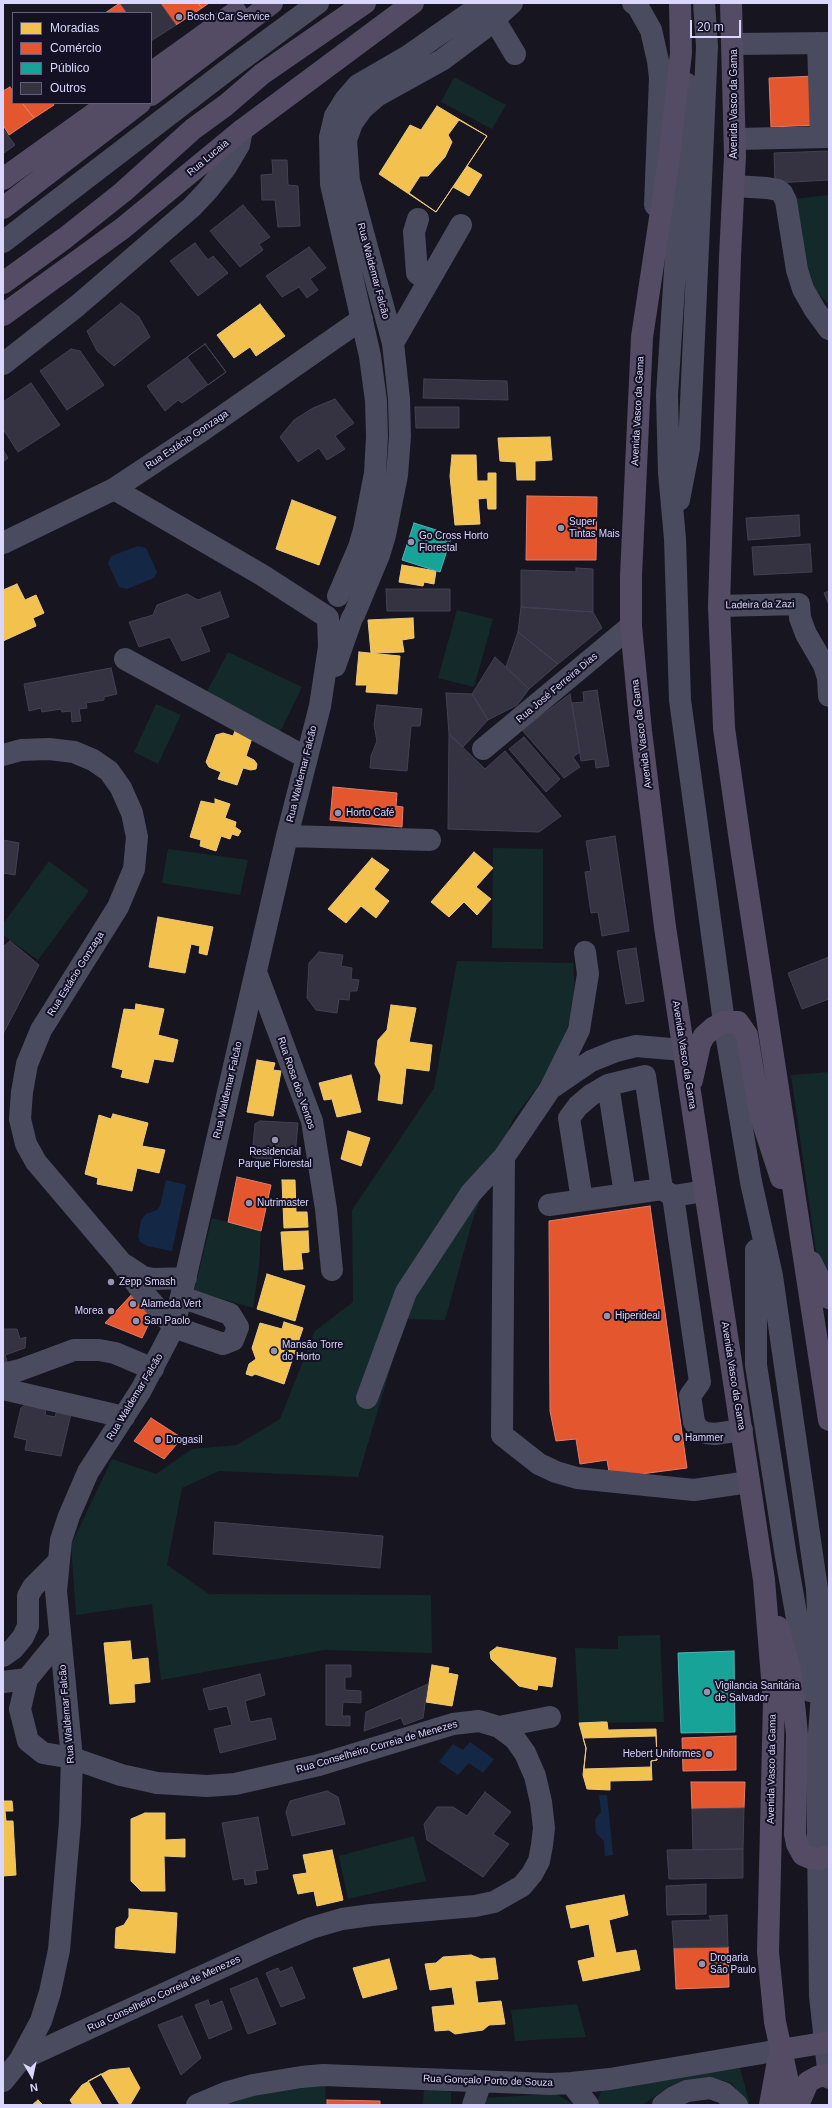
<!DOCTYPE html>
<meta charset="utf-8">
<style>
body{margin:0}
#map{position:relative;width:832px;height:2108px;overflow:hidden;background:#171520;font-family:Arial,sans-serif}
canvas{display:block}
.frame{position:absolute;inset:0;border:4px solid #dbd7fc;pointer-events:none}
.legend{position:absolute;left:12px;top:12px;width:140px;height:92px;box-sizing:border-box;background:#141124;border:1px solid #64607a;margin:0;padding:5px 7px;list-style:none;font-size:12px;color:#dbd7fc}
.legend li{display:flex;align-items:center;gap:8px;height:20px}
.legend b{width:20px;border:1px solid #64607a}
.north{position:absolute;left:12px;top:2056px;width:40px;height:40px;-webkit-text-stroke:3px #141124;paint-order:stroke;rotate:171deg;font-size:11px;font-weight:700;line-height:16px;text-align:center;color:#dbd7fc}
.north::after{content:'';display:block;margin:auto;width:14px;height:18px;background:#dbd7fc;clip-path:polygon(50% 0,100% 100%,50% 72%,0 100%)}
.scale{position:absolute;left:690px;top:20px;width:51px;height:18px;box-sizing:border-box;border:2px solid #dbd7fc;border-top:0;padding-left:5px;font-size:12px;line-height:14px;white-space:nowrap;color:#dbd7fc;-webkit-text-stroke:3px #141124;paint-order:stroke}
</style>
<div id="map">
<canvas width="832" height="2108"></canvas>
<div class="frame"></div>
<ul class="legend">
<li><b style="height:11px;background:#f2c14e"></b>Moradias</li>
<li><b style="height:11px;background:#e4572e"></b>Comércio</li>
<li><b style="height:11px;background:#17a398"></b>Público</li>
<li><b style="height:11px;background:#353342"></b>Outros</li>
</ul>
<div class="north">N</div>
<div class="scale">20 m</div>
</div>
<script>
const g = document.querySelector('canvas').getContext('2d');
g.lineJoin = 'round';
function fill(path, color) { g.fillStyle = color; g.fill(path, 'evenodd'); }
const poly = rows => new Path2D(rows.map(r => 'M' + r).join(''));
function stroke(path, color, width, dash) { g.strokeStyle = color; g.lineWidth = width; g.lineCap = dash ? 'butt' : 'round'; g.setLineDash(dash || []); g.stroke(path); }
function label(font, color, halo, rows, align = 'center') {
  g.font = font + ' Arial,sans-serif'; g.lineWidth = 4; g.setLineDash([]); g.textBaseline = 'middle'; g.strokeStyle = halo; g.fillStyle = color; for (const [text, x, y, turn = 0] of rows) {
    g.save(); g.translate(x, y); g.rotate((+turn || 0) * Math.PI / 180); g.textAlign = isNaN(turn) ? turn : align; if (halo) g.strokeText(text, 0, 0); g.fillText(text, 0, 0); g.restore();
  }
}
fill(poly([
 [454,77,506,105,492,129,441,102],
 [829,195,829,305,811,285,793,199],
 [457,610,493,619,474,687,438,678],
 [228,652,302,687,279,734,204,697],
 [156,704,181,715,158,764,134,752],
 [493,848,543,849,543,949,492,948],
 [168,849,248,860,240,895,162,883],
 [49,861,89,891,38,960,3,935,3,924],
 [457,961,573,963,576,1006,549,1072,513,1119,474,1215,445,1320,405,1319,358,1477,219,1471,182,1488,167,1565,209,1594,431,1595,432,1653,325,1650,161,1680,152,1604,76,1615,71,1545,112,1459,156,1474,192,1449,237,1445,280,1419,315,1331,353,1302,352,1210,434,1088],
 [829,1072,829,1275,816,1251,791,1075],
 [212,1218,261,1231,259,1267,253,1308,194,1291],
 [660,1635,664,1722,579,1723,575,1648,618,1649,618,1636],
 [414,1836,426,1881,348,1899,339,1856],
 [577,2004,586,2037,515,2041,511,2010],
 [740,2068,750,2105,746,2105,732,2083,709,2077,670,2086,642,2105,596,2105,602,2089],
 [325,2083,326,2105,209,2105,255,2089],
 [424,2087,451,2092,451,2105,423,2105],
 [556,2094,574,2105,479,2105,481,2098]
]), '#142a2a');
fill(poly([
 [138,546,146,548,157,572,154,578,127,589,119,587,108,563,111,556],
 [166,1180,186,1185,172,1251,147,1246,140,1242,138,1236,141,1220,146,1214,157,1210,160,1206],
 [470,1742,494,1759,483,1773,469,1763,458,1775,439,1762,453,1744,463,1750],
 [599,1795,607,1795,613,1855,605,1856,604,1841,596,1833,595,1820,601,1812]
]), '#142846');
const homes = poly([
 [437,106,487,136,436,212,379,174,410,125,421,130,437,106],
 [459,120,487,136,467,166,482,175,469,196,453,187,436,212,409,193,420,176,428,176,445,157,452,142,448,135,459,120],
 [260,304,285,336,256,356,250,347,234,358,217,335,260,304],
 [550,437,552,460,535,461,535,480,517,480,516,462,500,461,498,438,550,437],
 [452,455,476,455,477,481,488,481,488,473,496,473,496,509,488,509,487,498,478,499,480,524,455,525,450,476,452,455],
 [292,500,336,517,319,565,276,549,292,500],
 [402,565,436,571,434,584,424,582,423,586,399,582,402,565],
 [17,584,25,600,36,595,44,613,33,618,36,626,3,641,3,590,17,584],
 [413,618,414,638,402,640,404,652,371,653,368,620,413,618],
 [359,652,400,656,397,694,366,692,367,685,356,685,359,652],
 [235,731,252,738,246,756,254,760,257,764,256,769,251,770,243,768,237,785,218,779,221,772,209,767,206,762,216,735,223,733,233,736,235,731],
 [215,799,230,804,225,818,236,822,235,827,241,831,238,836,232,834,230,839,221,836,216,851,200,846,201,840,190,837,201,801,215,804,215,799],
 [474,852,493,868,476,887,491,899,477,915,464,902,449,917,431,902,474,852],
 [372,858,389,870,374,889,389,901,376,918,361,906,346,923,328,909,372,858],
 [158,917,213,927,207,955,199,953,200,946,191,944,185,973,149,967,158,917],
 [136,1004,164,1009,158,1035,178,1040,173,1062,154,1059,148,1083,121,1077,123,1070,112,1067,124,1009,135,1010,136,1004],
 [391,1005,416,1008,409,1042,432,1045,429,1071,406,1068,402,1104,378,1100,381,1076,375,1064,378,1040,387,1030,391,1005],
 [257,1060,275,1063,273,1070,281,1071,273,1116,247,1112,257,1060],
 [351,1075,361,1112,337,1117,332,1099,324,1100,319,1083,351,1075],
 [113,1114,148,1123,142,1146,165,1150,159,1173,137,1168,132,1191,97,1184,98,1178,85,1174,99,1115,111,1119,113,1114],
 [348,1131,370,1138,361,1166,341,1159,348,1131],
 [282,1180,295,1180,296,1212,307,1212,308,1227,284,1228,282,1180],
 [308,1231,309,1252,301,1253,303,1269,284,1270,281,1232,308,1231],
 [267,1274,305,1286,295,1321,257,1309,267,1274],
 [284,1322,303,1328,284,1384,255,1374,252,1376,246,1374,249,1364,256,1359,252,1348,260,1323,282,1329,284,1322],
 [130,1641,132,1660,148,1658,150,1682,134,1684,135,1702,110,1704,104,1643,130,1641],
 [497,1647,556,1658,552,1687,538,1685,537,1690,519,1686,491,1659,490,1652,497,1647],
 [432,1665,449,1668,448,1673,458,1675,452,1706,426,1702,432,1665],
 [602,1722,607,1722,608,1730,656,1729,657,1760,651,1761,652,1780,610,1781,610,1790,587,1789,583,1775,586,1748,579,1723,602,1722],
 [656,1736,657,1760,651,1761,651,1767,584,1769,586,1748,583,1738,656,1736],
 [3,1801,12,1801,13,1811,5,1811,6,1821,13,1821,16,1875,3,1876,3,1801],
 [145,1813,165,1813,165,1840,185,1839,185,1857,164,1856,165,1891,141,1891,131,1881,131,1819,145,1813],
 [332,1850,343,1900,317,1906,314,1891,298,1894,293,1875,307,1873,303,1855,332,1850],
 [624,1895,628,1915,609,1920,616,1953,636,1950,640,1970,583,1981,578,1961,595,1957,589,1924,571,1928,566,1906,624,1895],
 [129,1909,177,1913,175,1953,115,1948,116,1928,124,1925,129,1917,129,1909],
 [471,1955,481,1959,495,1958,498,1979,475,1981,478,2003,501,2001,505,2024,489,2025,483,2030,455,2034,449,2030,435,2031,432,2007,455,2005,452,1987,430,1990,425,1964,436,1963,443,1957,471,1955],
 [389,1959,397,1989,363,1998,353,1968,389,1959],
 [129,2068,140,2088,130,2105,73,2105,70,2100,82,2085,109,2070,129,2068],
 [101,2074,120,2105,102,2105,88,2081,101,2074],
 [38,2100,43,2105,32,2105,38,2100]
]);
fill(homes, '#f2c14e');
stroke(homes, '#ebc882', 1);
const shops = poly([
 [120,3,127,13,105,13,120,3],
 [160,3,198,3,202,8,176,25,160,3],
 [198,3,209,3,202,8,198,3],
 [816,76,817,125,771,127,769,78,816,76],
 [10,87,13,91,13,103,22,103,34,118,9,135,3,125,3,91,10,87],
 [22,103,53,103,54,105,34,118,22,103],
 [527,496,597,497,596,560,526,560,527,496],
 [333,787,397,793,396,806,403,807,402,827,330,820,333,787],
 [237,1177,271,1185,261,1231,228,1222,237,1177],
 [650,1206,687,1468,610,1478,607,1460,580,1464,576,1439,556,1441,550,1411,549,1221,650,1206],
 [135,1291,152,1317,142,1338,105,1323,135,1291],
 [151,1418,182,1438,164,1459,134,1441,151,1418],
 [736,1736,736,1770,683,1771,682,1738,736,1736],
 [691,1782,745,1782,744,1808,692,1809,691,1782],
 [728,1947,729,1987,676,1989,674,1948,728,1947],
 [327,2100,380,2101,380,2105,327,2105,327,2100]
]);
fill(shops, '#e4572e');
stroke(shops, '#e17d6c', 1);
const public = poly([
 [414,523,452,535,440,572,402,560,414,523],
 [734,1651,735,1732,681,1733,678,1653,734,1651]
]);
fill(public, '#17a398');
stroke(public, '#52b3b6', 1);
const building = poly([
 [120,3,160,3,176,25,151,41,151,13,127,13,120,3],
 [3,129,15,145,4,153,3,153,3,129],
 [829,151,829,180,775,183,774,153,829,151],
 [272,160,287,160,288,185,298,186,300,226,278,227,275,200,262,200,261,175,273,174,272,160],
 [243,205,270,237,259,244,263,250,240,267,210,231,243,205],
 [195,243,208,260,213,256,228,273,198,296,170,261,195,243],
 [309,247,326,268,310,279,318,290,307,298,299,287,282,297,266,276,309,247],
 [121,303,139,317,150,337,114,366,97,351,87,331,121,303],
 [205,344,226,372,182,403,178,400,165,411,147,386,205,344],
 [205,344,226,372,208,385,187,357,205,344],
 [71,349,80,351,104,385,67,410,40,371,71,349],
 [424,379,507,381,508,400,423,398,424,379],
 [31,383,60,425,18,452,3,429,3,402,31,383],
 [335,399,354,423,335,436,345,449,327,460,319,448,298,462,280,437,294,420,313,408,335,399],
 [415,407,459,407,459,428,416,428,415,407],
 [3,450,8,458,3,462,3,450],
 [799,515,800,536,748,540,746,518,799,515],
 [810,544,812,572,754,575,752,547,810,544],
 [576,568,593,569,593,612,521,607,521,570,576,572,576,568],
 [386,589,450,589,450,611,387,611,386,589],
 [829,591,829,605,824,593,829,591],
 [220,592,229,617,200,627,210,651,182,661,170,637,139,647,129,622,153,615,157,605,187,594,198,600,220,592],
 [521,607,593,612,602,628,558,664,518,632,521,607],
 [518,632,558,664,529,689,506,667,518,632],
 [495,657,529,689,517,705,488,720,472,694,495,657],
 [111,668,117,694,104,697,104,700,86,703,87,708,79,709,81,721,72,722,71,711,62,712,61,709,42,712,41,708,29,711,24,684,111,668],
 [597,690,609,766,596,768,595,759,581,761,572,703,584,702,583,692,597,690],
 [446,693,472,694,488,720,463,747,449,734,446,693],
 [570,694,580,752,573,757,580,767,564,778,522,730,570,694],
 [377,705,422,709,420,726,411,726,407,771,370,768,371,756,377,741,374,725,377,705],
 [449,734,485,769,505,751,561,816,539,832,448,829,449,734],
 [524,737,560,779,546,792,509,749,524,737],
 [615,836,629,931,602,936,598,912,591,913,585,872,591,871,586,841,615,836],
 [3,840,19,843,15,875,3,873,3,840],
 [10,941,39,965,3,1034,3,947,10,941],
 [636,948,644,1001,626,1004,617,951,636,948],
 [319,952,343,955,341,966,352,968,351,979,359,980,357,991,350,991,349,1000,339,999,337,1013,316,1010,307,998,309,963,319,952],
 [829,957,829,999,802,1009,788,973,829,957],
 [260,1121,298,1123,295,1156,283,1155,283,1161,273,1160,273,1164,257,1163,258,1159,252,1156,255,1124,260,1121],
 [3,1329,17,1329,20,1339,26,1337,25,1348,5,1355,8,1365,3,1367,3,1329],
 [26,1404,46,1408,45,1415,55,1417,57,1410,71,1414,61,1456,25,1450,27,1440,14,1437,21,1408,26,1404],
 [215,1522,383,1536,380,1568,213,1554,215,1522],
 [326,1665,351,1665,351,1677,345,1677,345,1690,361,1691,361,1703,343,1702,342,1716,350,1716,350,1726,326,1725,326,1665],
 [260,1674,265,1695,245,1701,250,1722,271,1718,276,1739,220,1753,214,1729,232,1725,227,1706,209,1710,203,1689,260,1674],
 [428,1684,423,1718,404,1725,401,1718,364,1731,366,1712,428,1684],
 [327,1791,338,1797,345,1824,292,1836,286,1812,290,1801,327,1791],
 [485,1792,511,1812,493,1834,509,1844,483,1877,427,1840,424,1824,437,1807,453,1807,467,1816,485,1792],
 [744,1808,743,1849,693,1850,692,1809,744,1808],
 [258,1817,268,1869,255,1871,257,1883,245,1885,244,1878,233,1880,222,1823,258,1817],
 [743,1849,743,1878,669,1879,667,1850,743,1849],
 [706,1884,706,1914,667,1915,666,1886,706,1884],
 [727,1915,728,1947,674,1948,672,1921,711,1920,709,1916,727,1915],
 [292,1967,305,1998,281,2007,266,1973,278,1968,280,1972,292,1967],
 [257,1978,276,2024,248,2034,230,1989,257,1978],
 [208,2000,210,2006,222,2001,232,2029,209,2039,195,2005,208,2000],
 [182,2016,201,2058,181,2075,158,2025,182,2016]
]);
fill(building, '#353342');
stroke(building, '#434053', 1);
stroke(poly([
 [633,3,638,7,651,30,658,61,660,78,655,205],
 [494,19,515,54],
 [818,43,821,137],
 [734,44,829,43],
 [687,84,667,395,669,473,675,539,680,700,724,1022,751,1182,772,1276,817,1589,822,1694,817,1760,820,1996,829,2078],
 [735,139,829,137],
 [734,186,767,188,778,190,782,193,786,201,797,270,803,289,815,310,829,329],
 [418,219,414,232,417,273,428,281],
 [3,242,226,71,318,3],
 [393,343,461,225],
 [3,364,77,306,192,207,208,190,226,167,239,145,242,130],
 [114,489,262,575,327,617],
 [679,500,689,448,707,46,704,3],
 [3,543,114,489,203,430,362,319],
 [338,596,359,547,364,530,375,473,377,436,376,401,370,356,331,184,330,137,335,116,345,100,358,85,408,56,484,3],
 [719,606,799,604,800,618,806,634,824,665,828,678,829,696],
 [354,615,379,555,385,535,397,475,400,436,399,399,393,343,349,181,346,140,352,123,362,109,377,96,442,60,482,30,512,3],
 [125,659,307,758],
 [335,666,352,618],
 [483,749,631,626],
 [3,755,21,750,49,749,74,752,93,760,109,771,121,788,132,813,137,837,134,869,118,907,41,1030,27,1064,22,1092,20,1119,26,1144,36,1162,121,1262,141,1290,174,1327,223,1344,233,1340,238,1327,230,1314,181,1297],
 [287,836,430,840],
 [585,952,588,974,579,1030,550,1089,504,1157,502,1435,539,1464,556,1472,577,1478,694,1490,749,1482],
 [256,972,312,1121,326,1209,332,1270],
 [608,1085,625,1194],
 [553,1087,591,1061,616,1051,636,1046,683,1050],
 [705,1191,673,1196,700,1382,690,1396,694,1422,698,1429,706,1433,715,1434,742,1430],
 [582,1200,569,1118,578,1106,591,1095,608,1085,645,1076,662,1189,673,1196],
 [549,1205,662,1189],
 [756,1250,756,1365,786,1557,810,1691],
 [125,1265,143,1277,154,1279,186,1278],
 [3,1374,20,1370,74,1350,99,1350,115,1353,153,1369],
 [3,1389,124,1417],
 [367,1398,406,1292,471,1193,504,1157],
 [3,1656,13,1649,23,1637,28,1626,28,1596,33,1587,58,1562],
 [3,1682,27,1679],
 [499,1727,550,1717],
 [20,2060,270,1945,311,1928,342,1919,371,1915,475,1906,494,1902,522,1886,532,1874,539,1861,542,1845,544,1828,541,1802,535,1776,525,1753,515,1739,499,1727,479,1721,453,1724,319,1765,235,1784,207,1786,157,1783,121,1775,72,1758,43,1753,28,1741,20,1709,27,1679,60,1639],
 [3,2081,20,2060,41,2021,50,1992,59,1950,70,1822,72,1758,56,1591,61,1540,69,1516,88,1472,141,1390,174,1327,287,836,320,706,329,647,328,618],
 [571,2083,588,2105],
 [197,2105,228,2092,253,2085,301,2077,323,2075,550,2084,571,2083,610,2079,780,2050],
 [473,2105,481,2082],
 [663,2105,674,2097,687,2091,710,2088,724,2093,737,2105]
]), '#4b4b5f', 22);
stroke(poly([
 [680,3,681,53,669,159,642,337,631,576,631,626,641,731,665,927,764,1580,774,1702,768,1952,775,2022,793,2105],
 [731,3,735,156,730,257,719,606,724,728,740,841,829,1420],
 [151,73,236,12],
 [151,95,272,3],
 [3,179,109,103],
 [3,208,140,103],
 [3,283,65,238,123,192,193,129,226,105,262,74,365,3],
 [3,315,123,228,242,130,413,3],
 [692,1080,700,1044,704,1036,713,1028,724,1022,738,1022,747,1035,760,1114,781,1178],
 [811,1262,829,1298],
 [778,1627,790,1669,795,1713,797,1735,795,1834,797,1844,803,1855,810,1858,819,1859,829,1856],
 [780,2050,829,2042],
 [770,2105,778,2061],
 [798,2105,808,2082,817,2077,829,2074]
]), '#534c64', 22);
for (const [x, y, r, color] of [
 [179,17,4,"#9693af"],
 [561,528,4,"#9693af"],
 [411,542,4,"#9693af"],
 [338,813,4,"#9693af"],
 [275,1140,4,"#9693af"],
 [249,1203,4,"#9693af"],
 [111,1282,4,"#9693af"],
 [133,1304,4,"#9693af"],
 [111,1311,4,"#9693af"],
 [607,1316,4,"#9693af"],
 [136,1321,4,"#9693af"],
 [274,1351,4,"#9693af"],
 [677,1438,4,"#9693af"],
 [158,1440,4,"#9693af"],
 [707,1692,4,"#9693af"],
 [709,1754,4,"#9693af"],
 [702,1964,4,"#9693af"]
]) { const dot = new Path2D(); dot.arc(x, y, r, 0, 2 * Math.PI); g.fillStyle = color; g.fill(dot); stroke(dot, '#141124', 1.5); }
label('10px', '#dbd7fc', '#141124', [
 ["Bosch Car Service",187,17],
 ["Super",569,522],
 ["Tintas Mais",569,534],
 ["Go Cross Horto",419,536],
 ["Florestal",419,548],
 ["Horto Café",346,813],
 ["Residencial",275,1152,"center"],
 ["Parque Florestal",275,1164,"center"],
 ["Nutrimaster",257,1203],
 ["Zepp Smash",119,1282],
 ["Alameda Vert",141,1304],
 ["Morea",103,1311,"right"],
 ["Hiperideal",615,1316],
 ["San Paolo",144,1321],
 ["Mansão Torre",282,1345],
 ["do Horto",282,1357],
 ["Hammer",685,1438],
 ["Drogasil",166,1440],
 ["Vigilancia Sanitária",715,1686],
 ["de Salvador",715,1698],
 ["Hebert Uniformes",701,1754,"right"],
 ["Drogaria",710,1958],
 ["São Paulo",710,1970]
], 'left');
label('10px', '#dbd7fc', '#141124', [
 ["Avenida Vasco da Gama",734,104,-90],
 ["Rua Lucaia",208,158,-40],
 ["Rua Waldemar Falcão",373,271,75],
 ["Avenida Vasco da Gama",638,411,-87],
 ["Rua Estácio Gonzaga",187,440,-34],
 ["Ladeira da Zazi",760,605,-1],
 ["Rua José Ferreira Dias",557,688,-40],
 ["Avenida Vasco da Gama",642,734,-97],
 ["Rua Waldemar Falcão",302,774,-76],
 ["Rua Estácio Gonzaga",76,974,-58],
 ["Avenida Vasco da Gama",684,1055,81],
 ["Rua Rosa dos Ventos",296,1083,71],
 ["Rua Waldemar Falcão",228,1090,-77],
 ["Avenida Vasco da Gama",733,1376,81],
 ["Rua Waldemar Falcão",135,1397,-59],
 ["Rua Waldemar Falcão",67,1714,-95],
 ["Rua Conselheiro Correia de Menezes",377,1747,-16],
 ["Avenida Vasco da Gama",772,1769,-89],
 ["Rua Conselheiro Correia de Menezes",164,1994,-25],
 ["Rua Gonçalo Porto de Souza",488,2081,2]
]);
</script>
